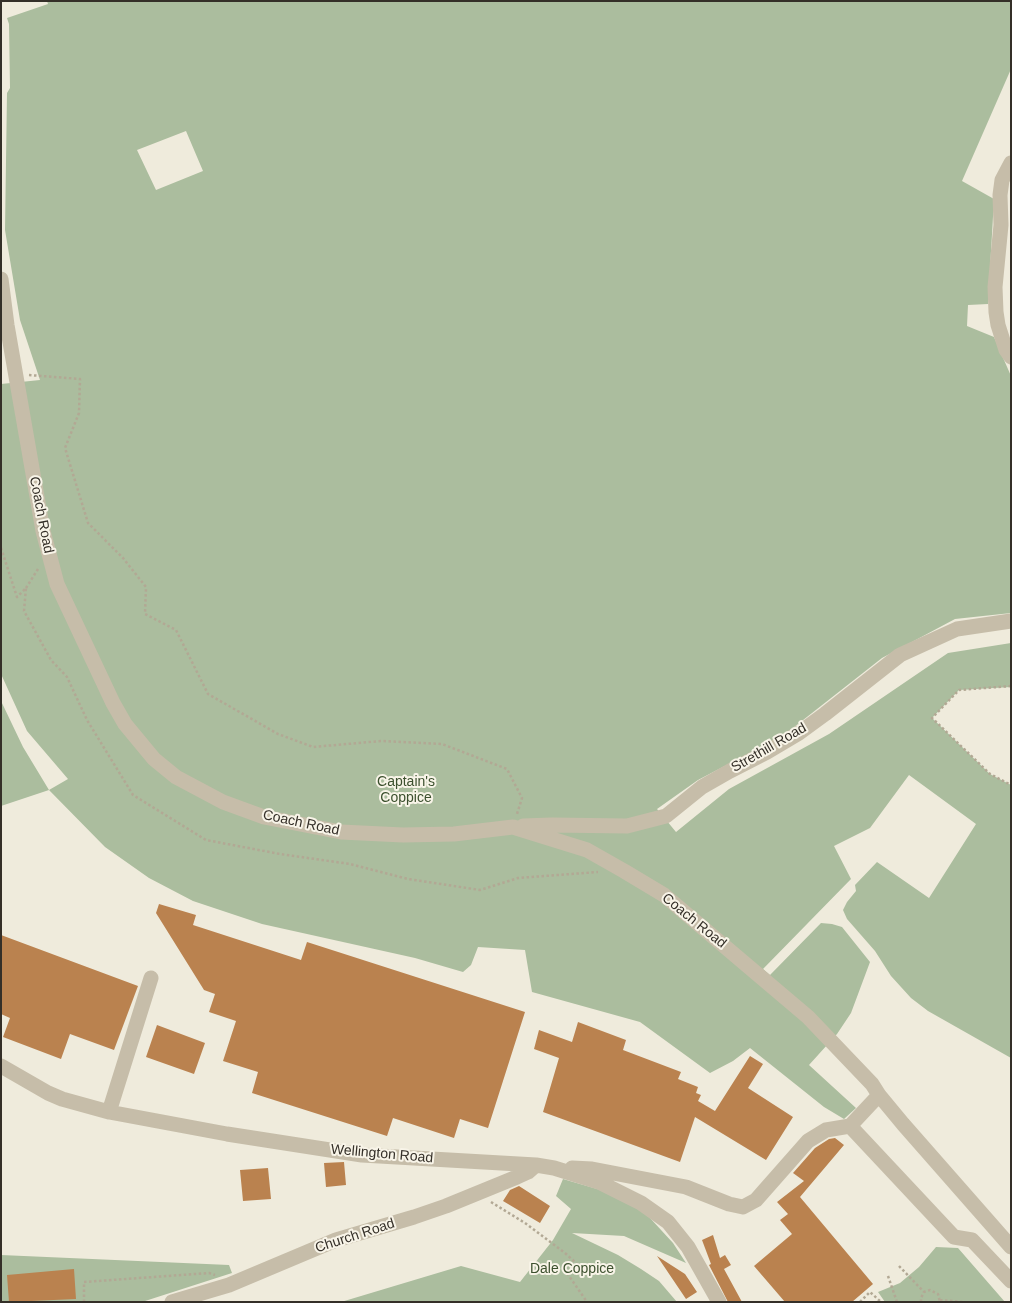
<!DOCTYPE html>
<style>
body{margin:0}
#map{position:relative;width:1012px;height:1303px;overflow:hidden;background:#efebdc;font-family:Arial,sans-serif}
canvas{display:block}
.frame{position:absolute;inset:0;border:2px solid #342f28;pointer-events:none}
</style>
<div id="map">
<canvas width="1012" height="1303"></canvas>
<div class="frame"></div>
</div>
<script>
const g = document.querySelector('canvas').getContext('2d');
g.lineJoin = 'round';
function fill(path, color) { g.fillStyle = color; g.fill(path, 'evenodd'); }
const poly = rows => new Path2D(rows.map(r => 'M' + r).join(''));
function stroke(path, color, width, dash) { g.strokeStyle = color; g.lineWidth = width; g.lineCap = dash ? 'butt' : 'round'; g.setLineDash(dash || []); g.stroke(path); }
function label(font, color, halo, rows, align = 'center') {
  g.font = font + ' Arial,sans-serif'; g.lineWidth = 4; g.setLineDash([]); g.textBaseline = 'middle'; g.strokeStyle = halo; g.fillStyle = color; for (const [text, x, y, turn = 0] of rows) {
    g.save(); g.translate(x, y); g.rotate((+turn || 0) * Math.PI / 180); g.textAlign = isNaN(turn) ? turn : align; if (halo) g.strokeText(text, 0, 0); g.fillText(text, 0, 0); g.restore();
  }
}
fill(poly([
 [47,1,1011,1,1011,69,962,181,994,199,988,304,968,305,967,326,994,337,1011,376,1011,613,955,619,882,658,784,735,698,780,657,809,676,832,729,789,829,734,948,653,1011,643,1011,687,959,690,932,718,990,774,1011,785,1011,1058,928,1011,911,998,891,976,875,951,847,919,843,910,847,902,856,891,855,885,877,862,929,898,976,824,909,775,870,828,834,846,851,879,763,969,770,975,821,923,832,924,842,927,870,962,851,1013,837,1034,809,1065,856,1108,844,1119,824,1107,750,1048,733,1061,710,1073,640,1022,532,992,525,950,478,947,471,965,463,972,415,958,262,924,193,901,149,878,105,847,49,790,1,806,1,701,23,747,49,790,68,779,27,731,1,674,1,384,40,380,20,320,5,230,7,93,10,88,9,24,7,18,48,4],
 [186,131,203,171,156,190,137,150],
 [563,1179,611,1193,633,1205,650,1218,673,1243,686,1263,624,1236,572,1233,618,1255,641,1269,659,1281,677,1302,341,1302,461,1266,520,1282,553,1240,571,1209,556,1196],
 [936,1247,958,1248,1005,1302,885,1302,878,1292,900,1283,919,1267],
 [1,1255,229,1265,232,1273,142,1302,1,1302]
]), '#abbd9e');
fill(poly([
 [159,904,196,915,193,925,301,960,307,942,525,1012,488,1128,460,1119,454,1138,393,1118,387,1136,252,1093,258,1072,223,1061,236,1021,209,1012,215,994,204,990,156,913],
 [1,935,138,986,114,1050,70,1034,61,1059,3,1037,10,1018,1,1014],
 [578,1022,626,1040,623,1050,681,1072,678,1079,698,1087,696,1093,701,1095,698,1101,715,1111,750,1056,763,1064,748,1088,793,1117,766,1160,695,1117,680,1162,543,1112,559,1058,534,1049,539,1030,572,1042],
 [157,1025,205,1043,194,1074,146,1057],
 [835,1138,844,1145,800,1197,873,1284,852,1302,785,1302,754,1266,792,1234,780,1220,788,1214,777,1202,804,1181,793,1173,815,1148,829,1139],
 [344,1162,346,1185,326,1187,324,1163],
 [268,1168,271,1199,243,1201,240,1170],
 [519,1186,550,1206,540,1223,503,1201,510,1190],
 [713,1235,720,1258,725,1255,731,1265,724,1269,742,1302,728,1302,709,1265,711,1264,702,1240],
 [657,1256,685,1274,697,1292,686,1299],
 [74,1269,76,1299,9,1302,7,1275]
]), '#ba824f');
stroke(poly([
 [29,375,80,379,79,413,65,448,88,523,123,558,146,587,145,614,176,630,208,694,278,734,313,747,381,741,442,744,507,769,522,798,517,814],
 [1,548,17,597,26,588,24,611,51,660,67,677,87,720,133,795,206,840,280,854,350,864,408,879,480,890,518,878,598,872],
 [26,588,38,569],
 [1011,686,959,690,932,718,990,774,1011,785],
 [491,1202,525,1223,565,1253,577,1264,567,1273,587,1302],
 [899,1266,924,1292],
 [888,1276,897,1302],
 [940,1300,963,1302],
 [84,1302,84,1282,209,1273,215,1275],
 [860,1302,870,1292,881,1302],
 [921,1302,921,1298,924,1292,930,1290,938,1294,940,1302]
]), '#b2a894', 2.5, [2.5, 2.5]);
stroke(poly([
 [1011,163,1002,180,1000,195,1001,225,995,287,996,312,998,325,1006,350,1011,357],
 [1,279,7,325,43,531,57,584,113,703,125,724,154,759,176,777,223,802,264,817,341,832,403,835,454,834,513,827,587,850,624,871,664,895,808,1017,872,1084,879,1095,903,1124,1011,1247],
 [523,826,552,825,627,826,666,816,702,787,730,771,767,752,799,733,825,714,900,655,957,629,1011,621],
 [1,1066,48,1093,62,1099,109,1112,227,1134,362,1155,536,1165,554,1168,599,1182,641,1203,668,1222,688,1247,719,1302],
 [109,1112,151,978],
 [850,1126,954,1237,972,1240,1011,1281],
 [850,1126,879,1095],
 [572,1168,592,1169,686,1187,729,1204,743,1207,756,1200,808,1141,826,1130,850,1126],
 [172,1302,229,1285,336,1240,414,1217,446,1206,517,1177,528,1172,536,1165]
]), '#c6bda9', 15);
label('14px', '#342f28', '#f8f4e8', [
 ["Coach Road",41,515,79],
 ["Strethill Road",769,748,-30],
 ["Coach Road",301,823,12],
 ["Coach Road",694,921,39],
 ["Wellington Road",382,1154,5],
 ["Church Road",355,1236,-18]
]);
label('14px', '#3c502e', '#f8f4e8', [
 ["Captain's",406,782],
 ["Coppice",406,798],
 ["Dale Coppice",572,1269]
]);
</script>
